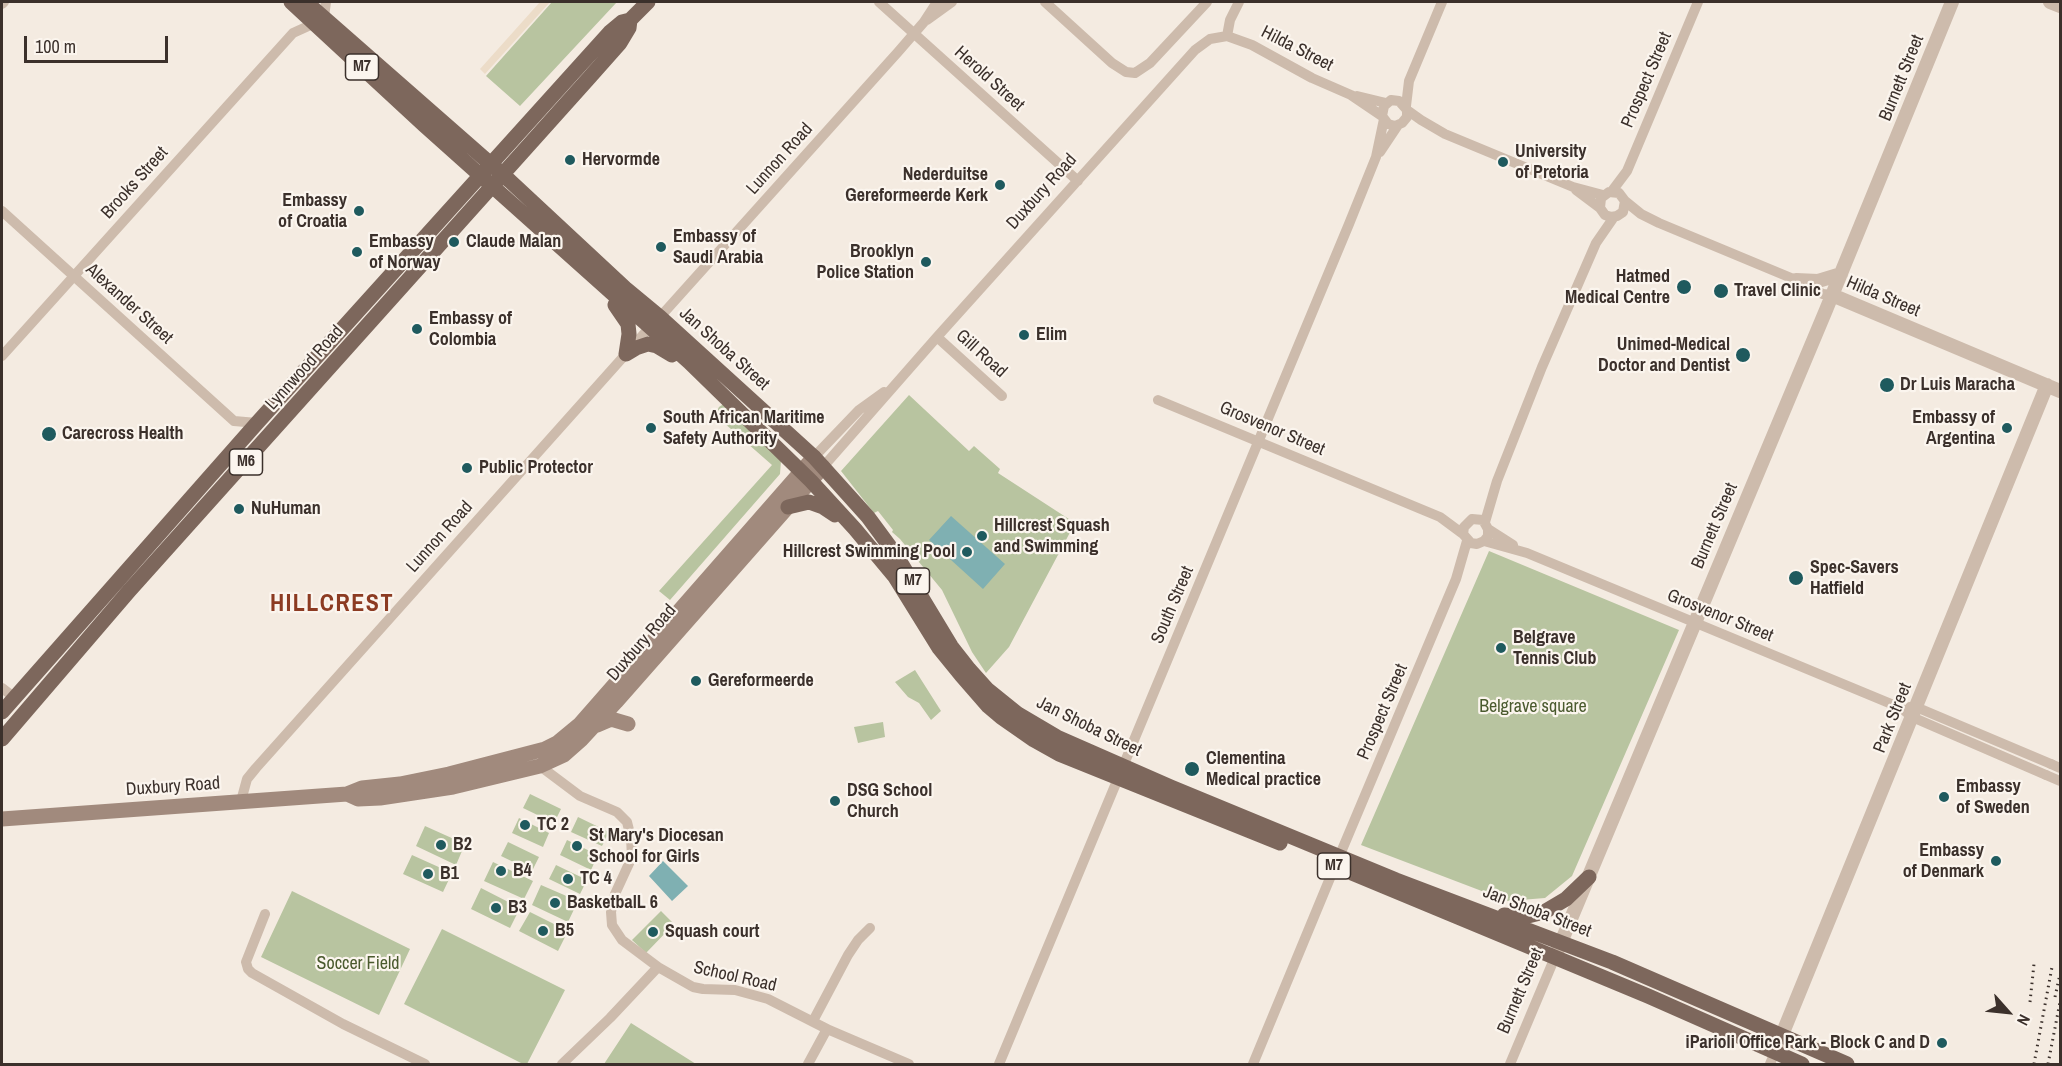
<!DOCTYPE html>
<style>
body{margin:0}
#map{position:relative;width:2062px;height:1066px;overflow:hidden;background:#f4ebe1;font-family:"Archivo Narrow",sans-serif}
canvas{display:block}
.frame{position:absolute;inset:0;border:3px solid #3b302b;pointer-events:none}
.north{position:absolute;left:1978px;top:982px;width:60px;height:60px;-webkit-text-stroke:4px #fbf5ee;paint-order:stroke;rotate:117deg;font-size:16px;font-weight:700;line-height:24px;text-align:center;color:#3b302b}
.north::after{content:'';display:block;margin:auto;width:21px;height:27px;background:#3b302b;clip-path:polygon(50% 0,100% 100%,50% 72%,0 100%)}
.scale{position:absolute;left:24px;top:36px;width:144px;height:27px;box-sizing:border-box;border:3px solid #3b302b;border-top:0;padding-left:8px;font-size:18px;line-height:21px;white-space:nowrap;color:#3b302b;-webkit-text-stroke:4px #fbf5ee;paint-order:stroke}
</style>
<div id="map">
<canvas width="2062" height="1066"></canvas>
<div class="frame"></div>
<div class="north">N</div>
<div class="scale">100 m</div>
</div>
<script>
const g = document.querySelector('canvas').getContext('2d');
g.lineJoin = 'round';
function fill(path, color) { g.fillStyle = color; g.fill(path, 'evenodd'); }
const poly = rows => new Path2D(rows.map(r => 'M' + r).join(''));
function stroke(path, color, width, dash) { g.strokeStyle = color; g.lineWidth = width; g.lineCap = dash ? 'butt' : 'round'; g.setLineDash(dash || []); g.stroke(path); }
function label(font, color, halo, rows, align = 'center') {
  g.font = font + ' "Archivo Narrow",sans-serif'; g.lineWidth = 4.5; g.setLineDash([]); g.textBaseline = 'middle'; g.strokeStyle = halo; g.fillStyle = color; for (const [text, x, y, turn = 0] of rows) {
    g.save(); g.translate(x, y); g.rotate((+turn || 0) * Math.PI / 180); g.textAlign = isNaN(turn) ? turn : align; if (halo) g.strokeText(text, 0, 0); g.fillText(text, 0, 0); g.restore();
  }
}
fill(poly([
 [552,2,617,2,520,106,486,76],
 [909,395,969,451,974,446,1000,469,998,473,1075,523,1009,647,986,673,972,652,942,590,900,539,892,532,893,530,878,511,874,513,841,471],
 [725,403,781,461,780,474,670,600,659,591,772,465,715,415,719,407],
 [1489,551,1679,630,1572,876,1545,898,1508,901,1361,845],
 [915,670,941,711,931,720,919,703,908,697,895,682],
 [883,722,885,737,858,743,854,727],
 [530,794,561,809,554,823,523,808],
 [578,817,609,832,602,846,571,832],
 [519,818,549,833,543,847,512,833],
 [425,826,465,844,456,865,416,846],
 [567,840,598,855,591,870,560,855],
 [508,842,539,857,532,871,501,856],
 [412,855,452,873,443,892,403,874],
 [493,862,533,881,524,899,484,881],
 [556,865,587,880,580,894,549,879],
 [541,885,578,901,568,922,532,905],
 [481,888,520,908,510,928,471,909],
 [292,891,410,949,379,1015,261,957],
 [661,911,674,924,646,953,632,940],
 [530,912,568,931,558,951,519,931],
 [442,929,565,990,527,1064,523,1064,404,1004],
 [631,1023,696,1064,604,1064]
]), '#b8c4a0');
fill(poly([
 [540,2,550,2,485,74,480,69]
]), '#ecdcc8');
fill(poly([
 [951,516,1005,564,983,589,929,540],
 [663,861,688,886,672,901,649,876]
]), '#7fb0b2');
stroke(poly([
 [879,2,1078,181],
 [1045,2,1112,63,1126,72,1135,73,1150,63,1207,2],
 [2,4,4,2],
 [324,17,326,2],
 [927,20,952,2],
 [1227,36,1230,20,1239,2],
 [1357,96,1386,103],
 [1406,106,1409,81,1442,2],
 [1407,110,1421,120,1445,134,1573,187,1603,195],
 [1380,152,1398,125],
 [1576,190,1600,208,1605,215,1611,217,1617,216,1623,212,1625,201,1619,193,1609,192,1601,198,1600,208],
 [1612,191,1627,171,1698,2],
 [1625,201,1641,214,1659,223,1796,280,1808,288,1823,294,1832,295],
 [2,211,234,421,257,423],
 [660,317,898,52,924,22,937,2],
 [937,337,1002,396],
 [2,356,293,33,315,23],
 [1158,400,1440,517,1463,534,1471,543,1477,544,1484,541,1488,536,1488,529,1483,520,1472,519,1464,527,1463,534],
 [814,457,859,410,884,392],
 [823,467,937,337,1195,50,1210,39,1227,36,1252,45,1312,78,1351,95,1382,116,1388,124,1395,126,1402,123,1407,117,1407,110,1399,101,1391,100,1384,106,1382,116],
 [1485,522,1497,481,1542,367,1596,243,1614,217],
 [1488,529,1513,545],
 [1484,541,1527,553,1901,708,1912,717,2046,775],
 [2,688,15,698],
 [1910,707,1916,707,2051,764],
 [540,766,580,796,617,812,627,822,631,838,632,857,615,894,611,912,612,925,622,940,658,967,693,987,703,989,735,990,768,999,827,1029,909,1064],
 [241,801,247,779,256,768,650,327],
 [1339,857,1456,579,1467,541],
 [265,914,246,962,248,969,252,973,343,1024,425,1064],
 [813,1021,848,955,858,940,870,928],
 [562,1064,610,1018,658,967],
 [808,1064,827,1029],
 [999,1064,1349,224,1376,157,1384,119],
 [1253,1064,1335,866],
 [1510,1064,1555,957],
 [1770,1064,1775,1052]
]), '#cdbbac', 10);
stroke(poly([
 [2050,2,2060,6],
 [1796,280,1818,281,1841,274],
 [1832,295,2060,391],
 [1557,952,1826,310,1952,2],
 [1775,1052,2047,385]
]), '#cdbbac', 14);
stroke(poly([
 [597,725,611,719,628,724],
 [347,794,358,799,380,798,453,787,540,766,564,755,581,740,616,702,823,467],
 [2,819,347,794,362,788,400,784,449,774,545,749,557,743,580,724,814,457]
]), '#a18a7d', 15);
stroke(poly([
 [291,2,424,125,689,362,811,481,855,529,895,577,939,648,961,675,988,706,1001,717,1034,740,1059,754,1280,843],
 [306,2,510,181,625,288,660,317,814,457,868,517,896,555,951,646,969,669,987,689,1018,714,1057,737,1171,787,1396,880,1612,962,1847,1064],
 [615,305,628,324,629,334,626,354],
 [626,354,636,348,648,344,657,346,672,355],
 [788,507,809,502,823,507,835,515],
 [2,712,257,423,610,32,622,22,630,20],
 [2,739,129,591,589,78,620,43,629,28,630,20,648,2],
 [1352,873,1648,996,1802,1064],
 [1504,915,1524,917,1544,912,1566,899,1589,877]
]), '#7d675c', 15);
stroke(poly([
 [2055,997,2060,974],
 [2030,1002,2034,964],
 [2034,1064,2052,967],
 [2048,1064,2060,1002]
]), '#3b302b', 3, [1.5, 4.5]);
stroke(poly([
 [2051,764,2060,768],
 [2046,775,2060,781]
]), '#cdbbac', 10);
for (const [x, y, r, color] of [
 [570,160,6,"#1f5a5e"],
 [1503,162,6,"#1f5a5e"],
 [1000,185,6,"#1f5a5e"],
 [359,211,6,"#1f5a5e"],
 [454,242,6,"#1f5a5e"],
 [661,247,6,"#1f5a5e"],
 [357,252,6,"#1f5a5e"],
 [926,262,6,"#1f5a5e"],
 [1684,287,8,"#1f5a5e"],
 [1721,291,8,"#1f5a5e"],
 [417,329,6,"#1f5a5e"],
 [1024,335,6,"#1f5a5e"],
 [1743,355,8,"#1f5a5e"],
 [1887,385,8,"#1f5a5e"],
 [651,428,6,"#1f5a5e"],
 [2007,428,6,"#1f5a5e"],
 [49,434,8,"#1f5a5e"],
 [467,468,6,"#1f5a5e"],
 [239,509,6,"#1f5a5e"],
 [982,536,6,"#1f5a5e"],
 [967,552,6,"#1f5a5e"],
 [1796,578,8,"#1f5a5e"],
 [1501,648,6,"#1f5a5e"],
 [696,681,6,"#1f5a5e"],
 [1192,769,8,"#1f5a5e"],
 [1944,797,6,"#1f5a5e"],
 [835,801,6,"#1f5a5e"],
 [525,825,6,"#1f5a5e"],
 [441,845,6,"#1f5a5e"],
 [577,846,6,"#1f5a5e"],
 [1996,861,6,"#1f5a5e"],
 [501,871,6,"#1f5a5e"],
 [428,874,6,"#1f5a5e"],
 [568,879,6,"#1f5a5e"],
 [555,903,6,"#1f5a5e"],
 [496,908,6,"#1f5a5e"],
 [543,931,6,"#1f5a5e"],
 [653,932,6,"#1f5a5e"],
 [1942,1043,6,"#1f5a5e"]
]) { const dot = new Path2D(); dot.arc(x, y, r, 0, 2 * Math.PI); g.fillStyle = color; g.fill(dot); stroke(dot, '#fbf5ee', 2); }
for (const [x, y, w] of [
 [362,67,33],
 [246,462,33],
 [913,581,33],
 [1334,866,33]
]) { const box = new Path2D(); box.roundRect(x - w / 2, y - 13, w, 26, 4.5); g.fillStyle = '#fbf5ee'; g.fill(box); stroke(box, '#3b302b', 1.5); }
label('bold 16px', '#3b302b', null, [
 ["M7",362,67],
 ["M6",246,462],
 ["M7",913,581],
 ["M7",1334,866]
]);
label('18px', '#3b302b', '#fbf5ee', [
 ["Hilda Street",1297,49,27],
 ["Burnett Street",1902,78,-68],
 ["Herold Street",989,79,42],
 ["Prospect Street",1647,80,-67],
 ["Lunnon Road",780,159,-48],
 ["Brooks Street",135,183,-48],
 ["Duxbury Road",1042,192,-48],
 ["Hilda Street",1883,297,23],
 ["Alexander Street",129,304,42],
 ["Jan Shoba Street",724,349,42],
 ["Gill Road",981,354,42],
 ["Lynnwood Road",305,368,-48],
 ["Grosvenor Street",1272,429,23],
 ["Burnett Street",1715,526,-67],
 ["Lunnon Road",440,537,-48],
 ["South Street",1173,605,-67],
 ["Grosvenor Street",1720,616,22],
 ["Duxbury Road",642,643,-49],
 ["Prospect Street",1383,712,-67],
 ["Park Street",1893,718,-68],
 ["Jan Shoba Street",1089,727,26],
 ["Duxbury Road",173,787,-4],
 ["Jan Shoba Street",1537,912,21],
 ["School Road",735,977,13],
 ["Burnett Street",1521,991,-67]
]);
label('bold 18px', '#3b302b', '#fbf5ee', [
 ["University",1515,152],
 ["of Pretoria",1515,173],
 ["Hervormde",582,160],
 ["Nederduitse",988,175,"right"],
 ["Gereformeerde Kerk",988,196,"right"],
 ["Embassy",347,201,"right"],
 ["of Croatia",347,222,"right"],
 ["Embassy of",673,237],
 ["Saudi Arabia",673,258],
 ["Embassy",369,242],
 ["of Norway",369,263],
 ["Claude Malan",466,242],
 ["Brooklyn",914,252,"right"],
 ["Police Station",914,273,"right"],
 ["Hatmed",1670,277,"right"],
 ["Medical Centre",1670,298,"right"],
 ["Travel Clinic",1734,291],
 ["Embassy of",429,319],
 ["Colombia",429,340],
 ["Elim",1036,335],
 ["Unimed-Medical",1730,345,"right"],
 ["Doctor and Dentist",1730,366,"right"],
 ["Dr Luis Maracha",1900,385],
 ["South African Maritime",663,418],
 ["Safety Authority",663,439],
 ["Embassy of",1995,418,"right"],
 ["Argentina",1995,439,"right"],
 ["Carecross Health",62,434],
 ["Public Protector",479,468],
 ["NuHuman",251,509],
 ["Hillcrest Squash",994,526],
 ["and Swimming",994,547],
 ["Hillcrest Swimming Pool",955,552,"right"],
 ["Spec-Savers",1810,568],
 ["Hatfield",1810,589],
 ["Belgrave",1513,638],
 ["Tennis Club",1513,659],
 ["Gereformeerde",708,681],
 ["Clementina",1206,759],
 ["Medical practice",1206,780],
 ["Embassy",1956,787],
 ["of Sweden",1956,808],
 ["DSG School",847,791],
 ["Church",847,812],
 ["TC 2",537,825],
 ["St Mary's Diocesan",589,836],
 ["School for Girls",589,857],
 ["B2",453,845],
 ["Embassy",1984,851,"right"],
 ["of Denmark",1984,872,"right"],
 ["B4",513,871],
 ["B1",440,874],
 ["TC 4",580,879],
 ["BasketbalL 6",567,903],
 ["B3",508,908],
 ["B5",555,931],
 ["Squash court",665,932],
 ["iParioli Office Park - Block C and D",1930,1043,"right"]
], 'left');
label('18px', '#4a5a2e', '#fbf5ee', [
 ["Belgrave square",1533,707],
 ["Soccer Field",358,964]
]);
g.letterSpacing = '1.5px';
label('bold 24px', '#8c3b22', '#fbf5ee', [
 ["HILLCREST",332,605]
]);
g.letterSpacing = '0px';
</script>
